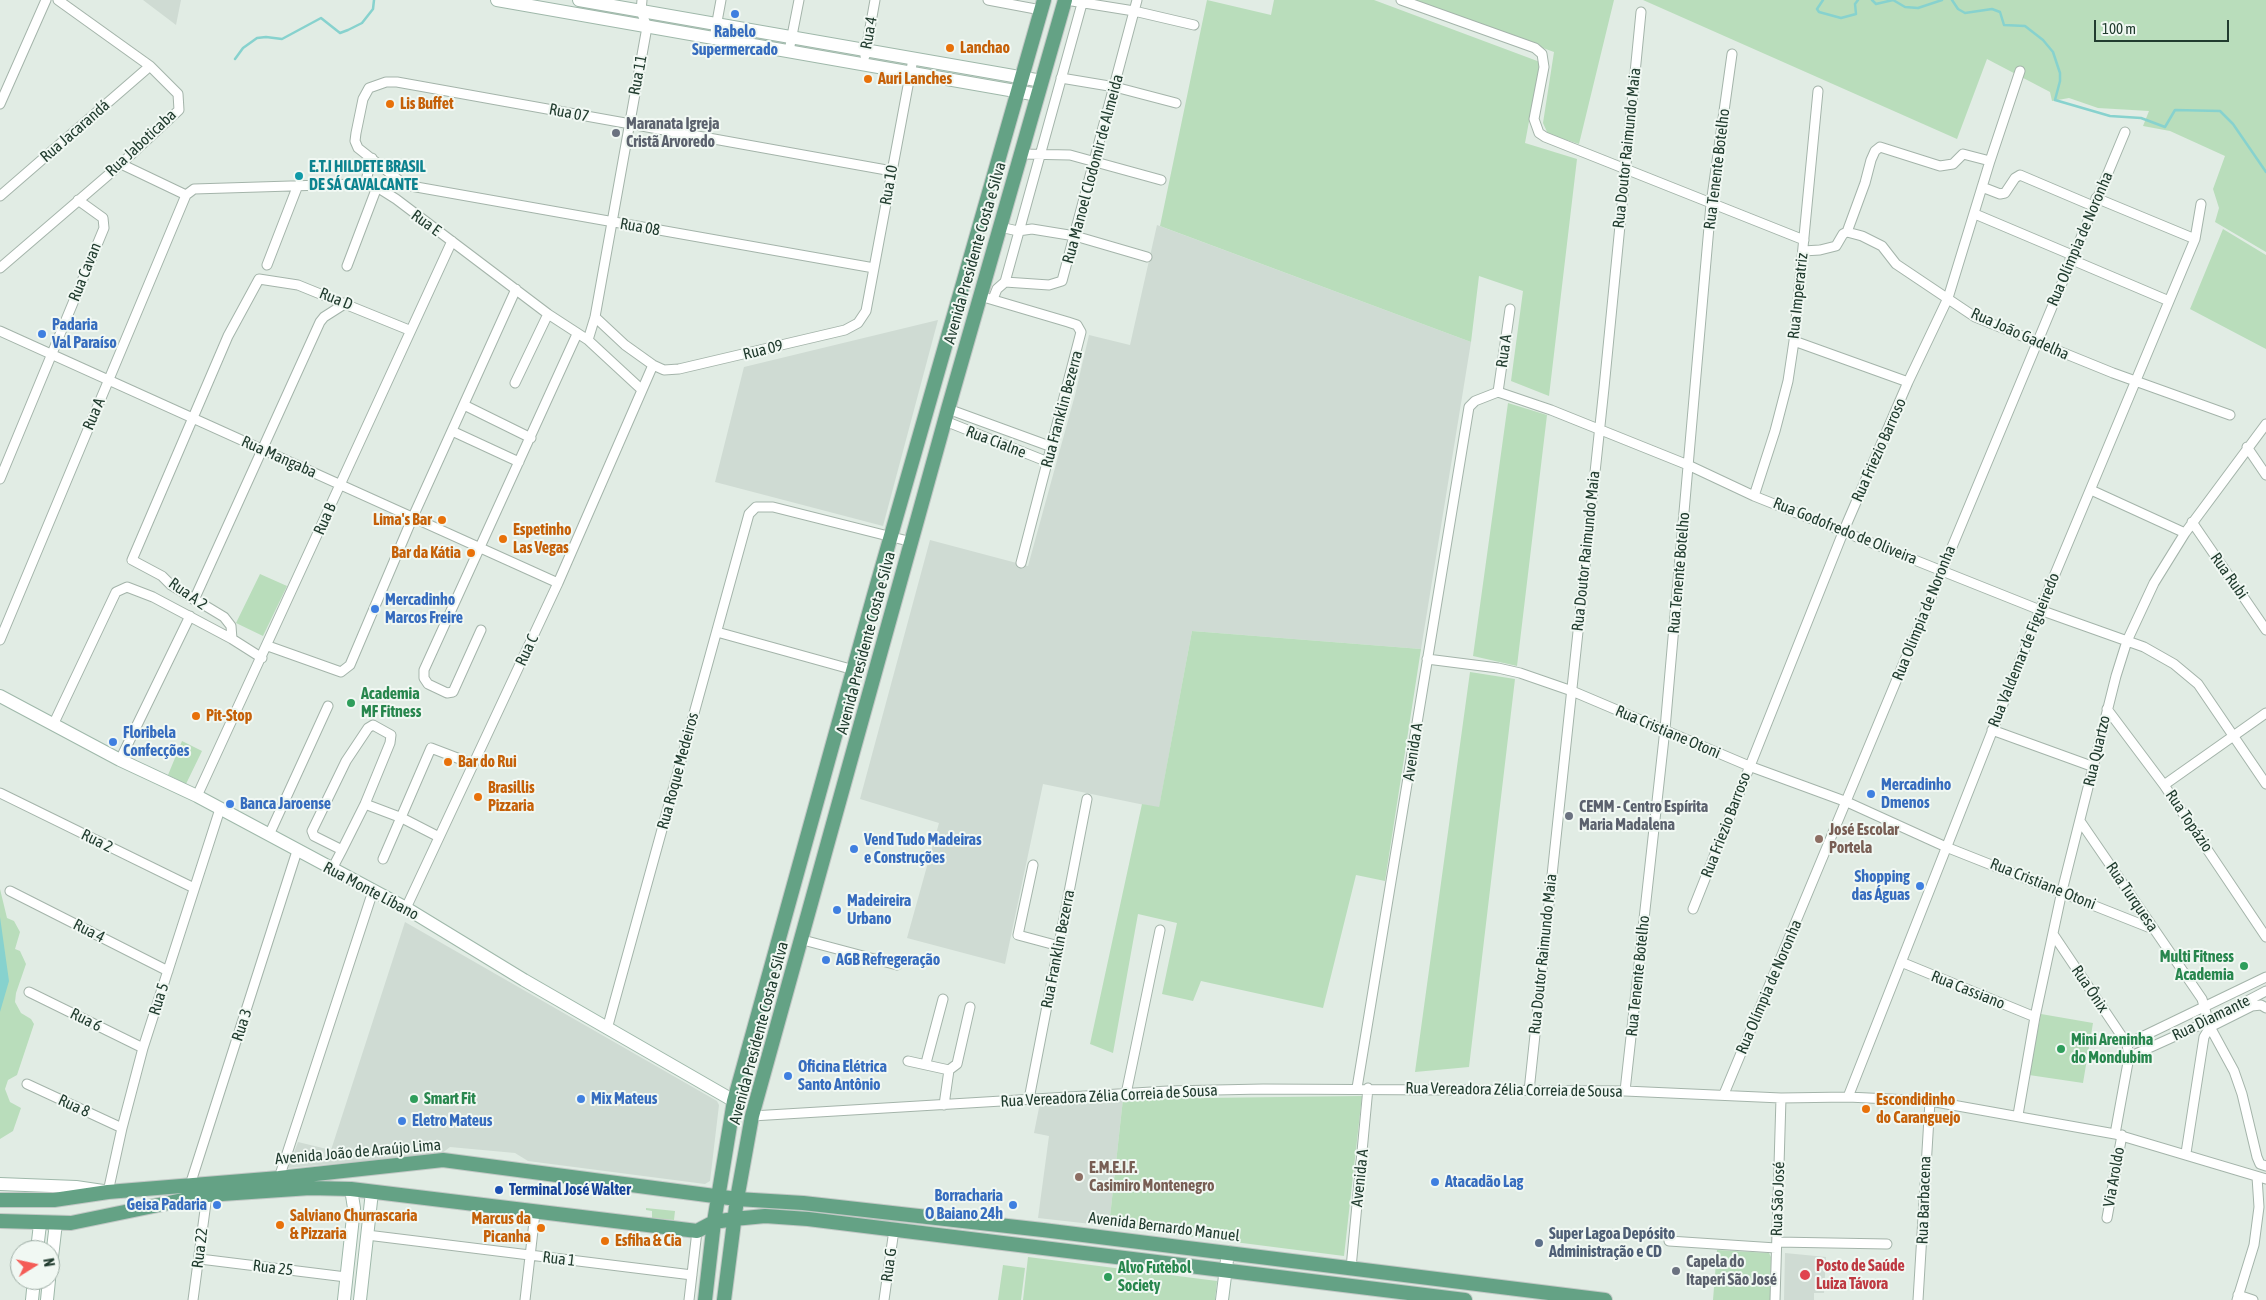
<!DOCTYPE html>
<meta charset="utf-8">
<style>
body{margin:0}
#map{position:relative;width:2266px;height:1300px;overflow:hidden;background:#e1ece4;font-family:"Asap Condensed",sans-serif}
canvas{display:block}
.north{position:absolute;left:10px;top:1240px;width:50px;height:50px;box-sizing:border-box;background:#f1f8f3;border:1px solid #9eada5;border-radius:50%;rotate:80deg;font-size:14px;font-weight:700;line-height:20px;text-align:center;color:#213c2f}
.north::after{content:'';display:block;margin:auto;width:18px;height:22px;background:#f45c56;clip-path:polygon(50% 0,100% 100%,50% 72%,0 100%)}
.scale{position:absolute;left:2094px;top:20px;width:135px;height:22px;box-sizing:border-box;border:2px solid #213c2f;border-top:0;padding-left:6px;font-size:15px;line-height:18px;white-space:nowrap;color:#213c2f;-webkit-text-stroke:4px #f1f8f3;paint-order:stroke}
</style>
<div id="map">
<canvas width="2266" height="1300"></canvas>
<div class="north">N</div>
<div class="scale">100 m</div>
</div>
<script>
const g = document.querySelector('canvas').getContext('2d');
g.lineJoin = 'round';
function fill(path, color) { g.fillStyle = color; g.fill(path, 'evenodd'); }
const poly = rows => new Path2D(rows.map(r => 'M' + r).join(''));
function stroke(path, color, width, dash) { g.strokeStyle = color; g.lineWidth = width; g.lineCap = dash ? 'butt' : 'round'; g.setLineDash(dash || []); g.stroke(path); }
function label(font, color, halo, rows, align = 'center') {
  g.font = font + ' "Asap Condensed",sans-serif'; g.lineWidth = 4; g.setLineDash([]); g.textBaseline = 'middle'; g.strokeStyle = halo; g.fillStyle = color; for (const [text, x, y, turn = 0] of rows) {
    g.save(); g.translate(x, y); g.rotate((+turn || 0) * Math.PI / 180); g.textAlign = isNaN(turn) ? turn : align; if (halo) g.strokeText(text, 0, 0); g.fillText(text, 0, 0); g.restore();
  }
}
fill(poly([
 [143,0,181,0,176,25],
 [1157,225,1471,342,1421,649,1192,631,1159,808,1043,784,1005,964,907,938,939,823,860,799,930,540,1028,566,1075,395,1089,335,1130,345],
 [938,320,883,526,715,482,744,367],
 [405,922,717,1101,719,1105,710,1181,705,1184,528,1161,515,1153,450,1147,441,1154,288,1168,298,1142,331,1150],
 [1123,1099,1109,1226,1038,1218,1049,1136,1034,1133,1040,1103],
 [1785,1253,1826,1257,1824,1293,1814,1293,1814,1300,1784,1300]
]), '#cfdbd3');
fill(poly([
 [1207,0,1271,15,1274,0,1374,0,1540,62,1525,143,1577,159,1549,396,1511,381,1523,291,1479,276,1471,342,1160,226],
 [1410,0,1614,0,1579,144,1548,134,1543,123,1554,52],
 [1643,0,2266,0,2266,252,2215,222,2219,208,2213,189,2225,156,2170,131,2143,126,2149,111,2098,108,2069,98,2052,101,2050,92,1987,59,1957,139],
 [2223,229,2266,255,2266,349,2190,309],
 [1508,403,1547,415,1517,666,1473,656],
 [260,574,287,586,263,636,236,623],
 [1192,631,1421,649,1385,881,1356,875,1323,1008,1201,981,1193,1001,1162,994,1177,923,1138,914,1113,1053,1090,1044,1142,804,1159,807],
 [1470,672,1515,679,1469,1067,1415,1072],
 [182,741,202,751,186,784,168,775],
 [0,889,7,918,14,921,20,932,15,949,20,951,26,964,16,993,15,1002,21,1013,31,1019,34,1024,17,1075,8,1080,5,1089,10,1102,21,1108,13,1131,0,1139],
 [2041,1014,2093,1023,2083,1083,2029,1075],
 [1362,1096,1344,1256,1109,1226,1123,1099],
 [646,1208,675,1211,674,1220,652,1218,652,1211,646,1210],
 [1717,1250,1769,1253,1771,1257,1770,1300,1713,1300],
 [1028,1257,1217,1281,1215,1300,1023,1300],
 [1003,1265,1025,1268,1021,1300,998,1300]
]), '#b9ddbb');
fill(poly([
 [0,917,9,981,0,1012,0,1029]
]), '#87d2ce');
stroke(poly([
 [1823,0,1817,9,1819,12,1841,18,1856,14,1855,4,1858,0],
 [1872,0,1876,4,1893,0,1905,7,1918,8,1942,0],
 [1952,0,1958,9,1965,13,1992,9,2000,12,2004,25,2025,26,2043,40,2053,52,2060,73,2060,81,2055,100,2110,116,2141,118,2165,127,2175,110,2220,111,2233,124,2266,172],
 [235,59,243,48,257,38,266,37,282,39,321,18,340,33,348,30,362,23,373,9,374,0]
]), '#87d2ce', 2.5);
const street = poly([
 [988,0,1041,10],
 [1066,0,1134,11,1194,25],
 [1401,0,1535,48,1542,54,1544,67,1534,119,1539,133,1545,137,1804,240],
 [714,38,721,0],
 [789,51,799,0],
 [865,56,875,0],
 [1061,78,1115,87,1176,103],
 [0,104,46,0],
 [1021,154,1070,155,1161,180],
 [121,164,186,195],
 [365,184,372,158],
 [1982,187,2000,194,2005,193,2015,178,2020,175,2093,206],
 [0,196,150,66],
 [2096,198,2195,239],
 [1975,214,2072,255],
 [1000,227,1018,231,1032,229,1075,236,1147,257],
 [1847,232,1865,183,1871,160,1875,151,1880,147,1940,166,1953,164,1963,154,1990,161],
 [1803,251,1820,250,1836,246,1843,234,1847,232,1862,236,1882,246,1896,264,1975,317,2113,373,2230,415],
 [2070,259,2169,301],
 [267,265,298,185],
 [347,266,377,187],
 [0,268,121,164,179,110,178,94,150,66,58,0],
 [874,268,405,185,358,148,355,141,356,133,363,99,369,88,386,82,397,82,892,171],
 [1005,282,1049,285,1062,281,1137,0],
 [980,296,1068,322,1077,325,1081,332,1021,563],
 [993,299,997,289,1005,282,1083,0],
 [595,317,625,345,653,365,664,370,679,369,845,330,858,323,866,311,913,59],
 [0,331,558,583],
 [588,340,595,317,647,27,641,11,642,0],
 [1794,341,1908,382],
 [515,383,548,314],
 [1498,392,1510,309],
 [464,405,531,438],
 [948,409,1052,447],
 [945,421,1048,462],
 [452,431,519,462],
 [2247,447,2266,475],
 [0,479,104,228,103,218,78,200],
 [2091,490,2185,533],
 [1754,496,1775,431,1788,381,1794,341,1818,91],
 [2192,522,2266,630],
 [194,600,320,322,324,317,346,303],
 [481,630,453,692,447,693,428,684,424,678,424,670,577,334],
 [717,632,854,670],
 [232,639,231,626,224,617,171,585,162,576,132,560,228,336,259,279,298,285,409,330],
 [0,640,186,195,194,189,355,184,377,187,396,199,548,314,588,340,641,389],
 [268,646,341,672,350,665,412,519,516,289],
 [1427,659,1498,668,1520,673,1572,691,1749,766,1847,802,1946,847,2153,929],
 [2107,709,2164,785,2266,937],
 [53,725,116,592,127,587,153,597,232,639,262,658],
 [1992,730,2094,767],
 [120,760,190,616],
 [2164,785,2266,713],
 [0,793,194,888],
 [197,796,452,241],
 [365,804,402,818,439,837],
 [2080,821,2202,999,2210,1027,2234,1071,2242,1094,2257,1157,2260,1164,2266,1166],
 [269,835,328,706],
 [383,859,431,748,473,764],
 [1033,865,1018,935,1059,946],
 [332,869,342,850,365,804,390,743,391,735,373,725,368,728,346,761,312,831,314,836,342,850],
 [10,891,168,971],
 [406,908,558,583,653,365],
 [1693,909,1844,530,1908,382,1948,298,1990,161,2020,71],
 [2053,934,2127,1044,2129,1057,2115,1134],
 [803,940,897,965],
 [1901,962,2035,1017],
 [29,992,143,1048],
 [2226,1012,2266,991],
 [607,1029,749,514,756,507,773,507,912,542],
 [2127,1044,2266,977],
 [2129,1057,2213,1019],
 [908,1061,949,1070,944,1105],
 [926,1063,943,999],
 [949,1070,957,1064,970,1007],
 [27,1084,122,1128],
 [1357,1088,1469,407,1475,401,1498,392,1551,410,1688,465,1754,496,2040,610,2144,647,2174,664,2198,684,2266,784],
 [1529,1091,1604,388,1641,12],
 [1625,1091,1665,729,1711,204,1732,54],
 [1126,1094,1160,930],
 [1724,1094,2125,132],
 [1848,1097,2040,610,2195,239,2201,204],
 [1029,1099,1087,799],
 [2018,1115,2035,1017,2062,891,2116,676,2127,641,2154,583,2185,533,2266,424],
 [752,1116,1168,1091,1263,1089,1625,1091,1781,1098,1848,1097,1930,1101,2115,1134,2266,1179],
 [2186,1153,2204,1037,2210,1027,2252,1006,2261,1005,2266,1008],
 [279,1178,373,891],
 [191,1189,190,1185,297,851],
 [108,1192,122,1128,143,1048,220,809],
 [2107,1218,2122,1135],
 [367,1235,692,1275],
 [1669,1241,1776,1248],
 [1777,1242,1887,1244],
 [200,1259,346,1277],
 [1351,1268,1368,1088],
 [2238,1295,2253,1300],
 [193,1300,207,1195],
 [525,1300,535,1213],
 [689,1300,697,1231],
 [884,1300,894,1230],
 [1775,1300,1781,1098],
 [1918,1300,1930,1101],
 [2237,1300,2254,1245,2259,1207,2257,1177]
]);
const secondary = poly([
 [497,0,1038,95],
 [579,0,1042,81],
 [0,696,120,760,197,796,406,908,524,980,734,1101],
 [0,1184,76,1187,103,1191],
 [37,1250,40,1224],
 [50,1274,56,1223],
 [32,1300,34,1280],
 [47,1300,49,1280],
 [344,1300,354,1208,351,1189],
 [360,1300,372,1192],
 [1222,1300,1228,1252]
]);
const primary = poly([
 [0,1200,54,1200,108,1192,279,1178,443,1160,737,1199,803,1203,1043,1230,1605,1300],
 [0,1221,71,1223,207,1195,310,1188,351,1189,697,1231,714,1222,734,1219,765,1216,808,1219,1465,1300],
 [705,1300,714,1222,734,1101,874,595,1044,0],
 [724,1300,737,1199,752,1116,948,409,1065,0]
]);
stroke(street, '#a4b4aa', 11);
stroke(secondary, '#9fb8aa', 14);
stroke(primary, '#c1c8c5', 16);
stroke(street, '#fff', 9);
stroke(secondary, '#fff', 12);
stroke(primary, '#64a285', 14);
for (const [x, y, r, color] of [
 [735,14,5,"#3f7fe0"],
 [950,48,5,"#e8710a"],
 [868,79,5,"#e8710a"],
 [390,104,5,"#e8710a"],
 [616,133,5,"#6b7280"],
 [299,176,5,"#0f9aa8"],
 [42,334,5,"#3f7fe0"],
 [442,520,5,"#e8710a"],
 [503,539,5,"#e8710a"],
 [471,553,5,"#e8710a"],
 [375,609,5,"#3f7fe0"],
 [351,703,5,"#2e9e5b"],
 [196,716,5,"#e8710a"],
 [113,742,5,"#3f7fe0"],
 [448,762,5,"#e8710a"],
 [1871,794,5,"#3f7fe0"],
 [478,797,5,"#e8710a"],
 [230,804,5,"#3f7fe0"],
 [1569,816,5,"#6b7280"],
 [1819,839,5,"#8d6e63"],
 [854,849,5,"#3f7fe0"],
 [1920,886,5,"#3f7fe0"],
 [837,910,5,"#3f7fe0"],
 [826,960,5,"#3f7fe0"],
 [2244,966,5,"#2e9e5b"],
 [2061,1049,5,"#2e9e5b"],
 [788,1076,5,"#3f7fe0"],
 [414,1099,5,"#2e9e5b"],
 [581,1099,5,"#3f7fe0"],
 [1866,1109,5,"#e8710a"],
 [402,1121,5,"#3f7fe0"],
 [1079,1177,5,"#8d6e63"],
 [1435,1182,5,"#3f7fe0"],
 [499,1190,5,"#1a4fb4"],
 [217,1205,5,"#3f7fe0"],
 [1013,1205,5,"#3f7fe0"],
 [280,1225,5,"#e8710a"],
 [541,1228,5,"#e8710a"],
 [605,1241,5,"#e8710a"],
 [1539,1243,5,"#5c6f8a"],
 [1676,1271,5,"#6b7280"],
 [1805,1275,6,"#e0444e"],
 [1108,1277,5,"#2e9e5b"]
]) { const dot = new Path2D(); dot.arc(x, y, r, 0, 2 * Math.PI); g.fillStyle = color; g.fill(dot); stroke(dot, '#f1f8f3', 2); }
label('bold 16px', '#366cbe', '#f1f8f3', [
 ["Rabelo",735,32,"center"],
 ["Supermercado",735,50,"center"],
 ["Padaria",52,325],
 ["Val Paraíso",52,343],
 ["Mercadinho",385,600],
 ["Marcos Freire",385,618],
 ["Floribela",123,733],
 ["Confecções",123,751],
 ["Mercadinho",1881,785],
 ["Dmenos",1881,803],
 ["Banca Jaroense",240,804],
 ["Vend Tudo Madeiras",864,840],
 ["e Construções",864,858],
 ["Shopping",1910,877,"right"],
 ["das Águas",1910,895,"right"],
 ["Madeireira",847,901],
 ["Urbano",847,919],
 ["AGB Refregeração",836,960],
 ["Oficina Elétrica",798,1067],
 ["Santo Antônio",798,1085],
 ["Mix Mateus",591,1099],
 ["Eletro Mateus",412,1121],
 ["Atacadão Lag",1445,1182],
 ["Borracharia",1003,1196,"right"],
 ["O Baiano 24h",1003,1214,"right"],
 ["Geisa Padaria",207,1205,"right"]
], 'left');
label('16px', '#213c2f', '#f1f8f3', [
 ["Rua 4",869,33,-80],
 ["Rua 11",638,75,-79],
 ["Rua 07",569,113,11],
 ["Rua Jacarandá",75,131,-41],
 ["Rua Jaboticaba",141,143,-43],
 ["Rua Doutor Raimundo Maia",1627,148,-84],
 ["Rua Manoel Clodomir de Almeida",1093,169,-75],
 ["Rua Tenente Botelho",1717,169,-83],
 ["Rua 10",889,185,-80],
 ["Rua E",426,223,36],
 ["Rua 08",640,227,10],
 ["Rua Olímpia de Noronha",2080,239,-67],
 ["Avenida Presidente Costa e Silva",975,253,-74],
 ["Rua Cavan",85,272,-68],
 ["Rua Imperatriz",1798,296,-84],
 ["Rua D",336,299,22],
 ["Rua João Gadelha",2020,334,24],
 ["Rua 09",763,350,-14],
 ["Rua A",1504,351,-82],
 ["Rua Franklin Bezerra",1062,409,-75],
 ["Rua A",94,414,-67],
 ["Rua Cialne",996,442,21],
 ["Rua Friezio Barroso",1879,450,-66],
 ["Rua Mangaba",279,457,24],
 ["Rua B",325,519,-66],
 ["Rua Godofredo de Oliveira",1845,531,22],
 ["Rua Doutor Raimundo Maia",1586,551,-84],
 ["Rua Tenente Botelho",1679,573,-85],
 ["Rua Rubi",2229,576,55],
 ["Rua A 2",188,594,35],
 ["Rua Olímpia de Noronha",1924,613,-68],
 ["Avenida Presidente Costa e Silva",866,643,-75],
 ["Rua C",527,650,-65],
 ["Rua Valdemar de Figueiredo",2024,650,-68],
 ["Rua Cristiane Otoni",1668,732,23],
 ["Rua Quartzo",2097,751,-77],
 ["Avenida A",1413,752,-81],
 ["Rua Roque Medeiros",678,771,-75],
 ["Rua Topázio",2189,821,56],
 ["Rua Friezio Barroso",1726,825,-69],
 ["Rua 2",97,841,26],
 ["Rua Cristiane Otoni",2043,884,22],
 ["Rua Monte Líbano",371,891,28],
 ["Rua Turquesa",2132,897,56],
 ["Rua 4",89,931,27],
 ["Rua Franklin Bezerra",1058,949,-79],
 ["Rua Doutor Raimundo Maia",1543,954,-84],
 ["Rua Tenente Botelho",1638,976,-84],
 ["Rua Olímpia de Noronha",1769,987,-67],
 ["Rua Ônix",2090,989,56],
 ["Rua Cassiano",1968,990,22],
 ["Rua 5",159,999,-73],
 ["Rua Diamante",2211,1018,-26],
 ["Rua 6",86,1020,26],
 ["Rua 3",242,1025,-72],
 ["Avenida Presidente Costa e Silva",759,1033,-75],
 ["Rua Vereadora Zélia Correia de Sousa",1514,1090,1],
 ["Rua Vereadora Zélia Correia de Sousa",1109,1096,-3],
 ["Rua 8",74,1106,25],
 ["Avenida João de Araújo Lima",358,1152,-5],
 ["Via Aroldo",2114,1177,-80],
 ["Avenida A",1360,1178,-84],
 ["Rua São José",1778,1199,-88],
 ["Rua Barbacena",1924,1200,-88],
 ["Avenida Bernardo Manuel",1164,1227,7],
 ["Rua 22",200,1248,-83],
 ["Rua 1",559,1259,7],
 ["Rua G",889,1265,-82],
 ["Rua 25",273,1268,7]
]);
label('bold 16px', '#c56008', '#f1f8f3', [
 ["Lanchao",960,48],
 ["Auri Lanches",878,79],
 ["Lis Buffet",400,104],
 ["Lima's Bar",432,520,"right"],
 ["Espetinho",513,530],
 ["Las Vegas",513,548],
 ["Bar da Kátia",461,553,"right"],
 ["Pit-Stop",206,716],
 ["Bar do Rui",458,762],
 ["Brasillis",488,788],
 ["Pizzaria",488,806],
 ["Escondidinho",1876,1100],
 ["do Caranguejo",1876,1118],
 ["Salviano Churrascaria",290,1216],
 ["& Pizzaria",290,1234],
 ["Marcus da",531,1219,"right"],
 ["Picanha",531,1237,"right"],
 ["Esfiha & Cia",615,1241]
], 'left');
label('bold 16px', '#5b616d', '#f1f8f3', [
 ["Maranata Igreja",626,124],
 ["Cristã Arvoredo",626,142],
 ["CEMM - Centro Espírita",1579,807],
 ["Maria Madalena",1579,825],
 ["Capela do",1686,1262],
 ["Itaperi São José",1686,1280]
], 'left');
label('bold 16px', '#0d838f', '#f1f8f3', [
 ["E.T.I HILDETE BRASIL",309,167],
 ["DE SÁ CAVALCANTE",309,185]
], 'left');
label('bold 16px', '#27864d', '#f1f8f3', [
 ["Academia",361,694],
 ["MF Fitness",361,712],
 ["Multi Fitness",2234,957,"right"],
 ["Academia",2234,975,"right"],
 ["Mini Areninha",2071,1040],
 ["do Mondubim",2071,1058],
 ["Smart Fit",424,1099],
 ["Alvo Futebol",1118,1268],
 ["Society",1118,1286]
], 'left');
label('bold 16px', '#785e54', '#f1f8f3', [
 ["José Escolar",1829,830],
 ["Portela",1829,848],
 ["E.M.E.I.F.",1089,1168],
 ["Casimiro Montenegro",1089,1186]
], 'left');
label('bold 16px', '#164399', '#f1f8f3', [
 ["Terminal José Walter",509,1190]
], 'left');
label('bold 16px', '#4e5e75', '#f1f8f3', [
 ["Super Lagoa Depósito",1549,1234],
 ["Administração e CD",1549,1252]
], 'left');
label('bold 16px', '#be3a42', '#f1f8f3', [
 ["Posto de Saúde",1816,1266],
 ["Luiza Távora",1816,1284]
], 'left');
</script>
